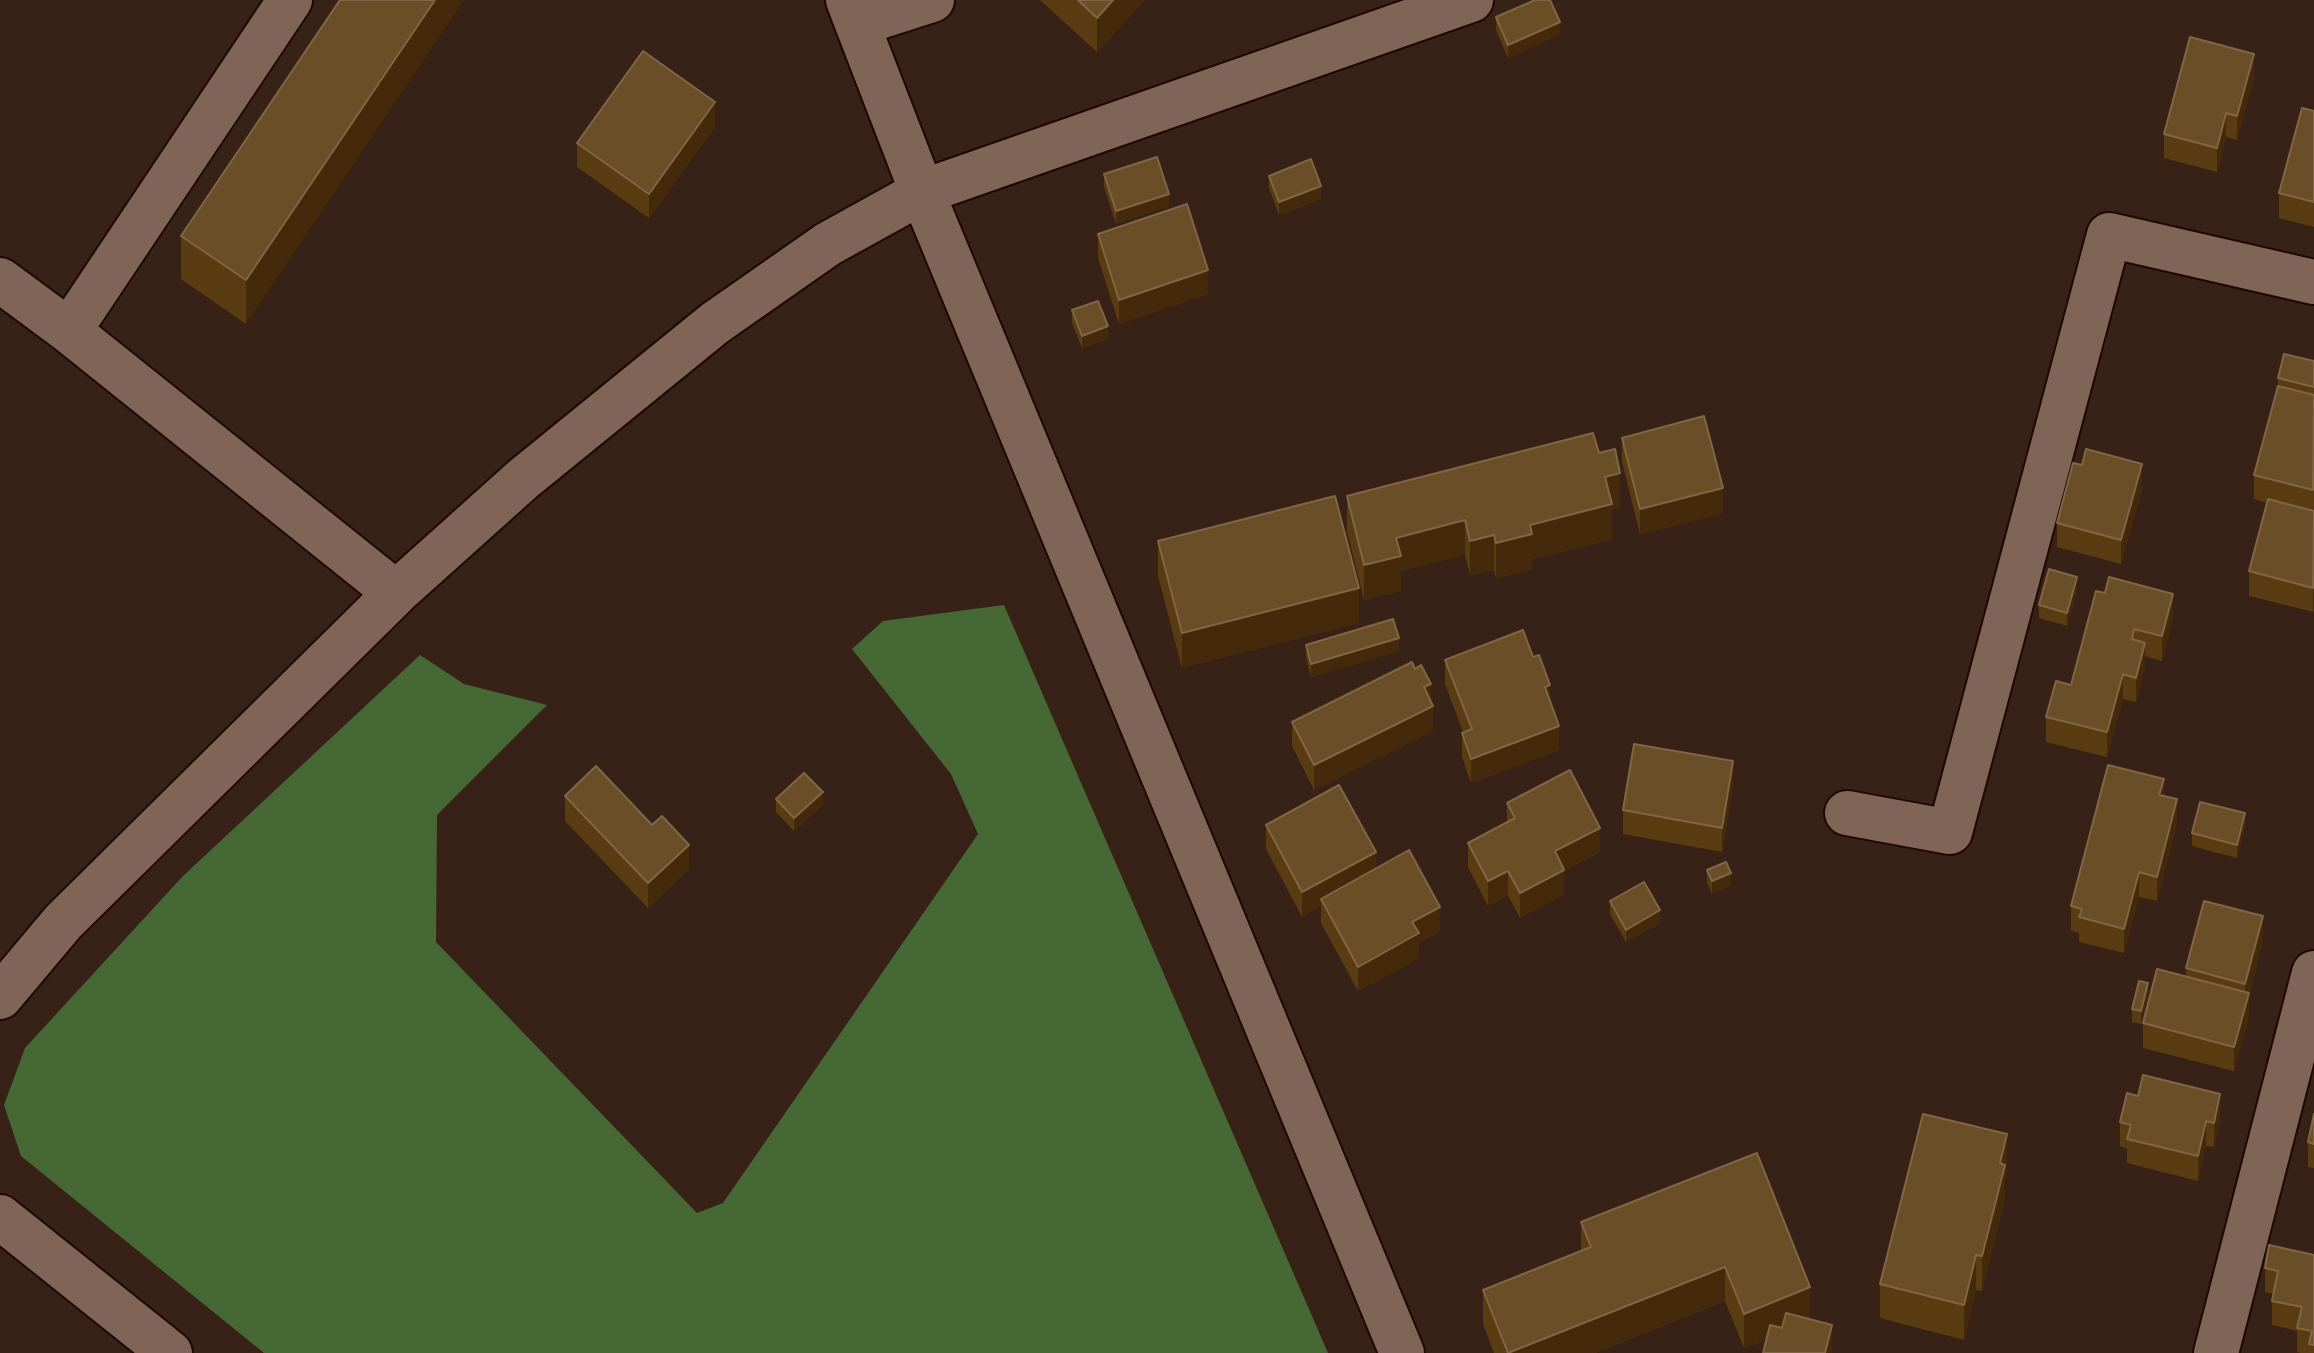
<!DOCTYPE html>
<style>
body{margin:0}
canvas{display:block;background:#382116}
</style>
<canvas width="2314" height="1353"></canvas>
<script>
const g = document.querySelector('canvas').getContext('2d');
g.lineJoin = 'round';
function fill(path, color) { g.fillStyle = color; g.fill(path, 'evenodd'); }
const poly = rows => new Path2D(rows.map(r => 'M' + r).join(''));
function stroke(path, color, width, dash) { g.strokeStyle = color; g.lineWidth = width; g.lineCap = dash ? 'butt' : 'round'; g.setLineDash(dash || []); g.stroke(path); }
fill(poly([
 [1004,605,1328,1353,264,1353,21,1156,4,1105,25,1048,183,876,420,655,464,684,547,705,437,815,436,942,697,1213,723,1203,978,834,951,774,852,649,883,621]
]), '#466834');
const street = poly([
 [857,24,932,0],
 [0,280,69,331,396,593],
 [69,331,290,0],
 [1847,813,1950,832,2109,235,2314,282],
 [0,997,63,922,396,593,523,479,715,323,828,244,922,192,848,0],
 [0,1217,170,1353],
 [1402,1353,922,192,1471,0],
 [2216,1353,2314,973]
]);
stroke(street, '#1e0902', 48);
stroke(street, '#806458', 44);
fill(poly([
 [340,0,246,324,181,279,181,236],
 [1040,0,1145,0,1097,52],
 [1496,17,1560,34,1508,58,1496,30],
 [2254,79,2237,140,2226,137,2217,172,2164,158,2164,134],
 [2314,111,2314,227,2279,218,2279,193],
 [715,127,649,218,577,167,577,143],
 [1104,174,1169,206,1116,224,1104,187],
 [1269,176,1321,199,1279,215,1269,188],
 [1098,234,1208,294,1119,324,1098,258],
 [1072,310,1108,339,1082,348,1072,323],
 [2314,361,2314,608,2313,612,2249,596,2249,571,2267,503,2254,499,2254,475,2278,386,2278,378],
 [1622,438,1723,513,1640,534,1622,462],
 [1599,453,1620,507,1612,509,1612,539,1532,559,1532,569,1496,578,1494,570,1470,575,1465,555,1401,571,1401,591,1364,600,1347,531,1347,496],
 [2082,465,2142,489,2121,564,2057,547,2057,523],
 [1158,541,1359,623,1182,668,1158,576],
 [2077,589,2067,626,2039,618,2039,605],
 [2096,591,2173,618,2162,661,2145,656,2145,667,2136,702,2123,699,2107,757,2046,742,2046,717,2071,685],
 [1306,645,1399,651,1311,677,1306,658],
 [1445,660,1550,701,1559,750,1471,783,1462,757,1462,733,1463,732,1445,684],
 [1431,701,1433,731,1314,790,1292,746,1292,722],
 [1733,786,1722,852,1623,834,1623,810],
 [565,796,689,869,648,908,565,821],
 [2164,796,2177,824,2157,901,2139,897,2124,953,2079,942,2079,933,2071,931,2071,906],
 [776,799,823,805,794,831,776,812],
 [1507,803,1600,852,1564,870,1564,894,1520,918,1508,895,1488,906,1468,867,1468,843,1507,822],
 [1266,825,1376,869,1440,931,1419,943,1419,958,1358,991,1321,923,1321,906,1302,917,1266,849],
 [2245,826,2237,858,2192,846,2192,833],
 [1707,870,1731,886,1712,894,1707,882],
 [1610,901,1660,923,1626,942,1610,914],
 [2263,940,2249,994,2249,1017,2234,1071,2143,1048,2143,1023,2186,976,2186,968],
 [2148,996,2141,1024,2132,1022,2132,1009],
 [2314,1114,2314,1168,2308,1167,2308,1142],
 [2220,1119,2214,1147,2206,1146,2198,1181,2127,1163,2127,1149,2120,1146,2120,1122],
 [1757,1153,1810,1319,1832,1349,1767,1339,1744,1348,1725,1301,1595,1353,1494,1353,1483,1324,1483,1290,1581,1251,1581,1222],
 [2007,1169,2005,1179,2005,1200,1982,1291,1976,1290,1964,1340,1880,1318,1880,1284],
 [2314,1255,2314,1353,2301,1353,2297,1352,2297,1331,2272,1325,2272,1301,2273,1294,2265,1292,2265,1268]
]), '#593c12');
fill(poly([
 [435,0,464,0,246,324,246,280],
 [1113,0,1145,0,1097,52,1097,18],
 [1560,22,1560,34,1508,58,1508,45],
 [2254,54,2254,79,2237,140,2237,116],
 [715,102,715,127,649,218,649,194],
 [2226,113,2226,137,2217,172,2217,148],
 [1321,186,1321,199,1279,215,1279,202],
 [1169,194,1169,206,1116,224,1116,211],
 [1208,270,1208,294,1119,324,1119,300],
 [1108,326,1108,339,1082,348,1082,336],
 [2142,464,2142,489,2121,564,2121,540],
 [1620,473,1620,507,1612,509,1612,539,1532,559,1532,569,1496,578,1496,543,1605,477],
 [1723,488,1723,513,1640,534,1640,509],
 [1465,520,1465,555,1401,571,1401,591,1364,600,1364,565,1396,538],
 [1494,535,1494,570,1470,575,1470,541],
 [2077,577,2077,589,2067,626,2067,613],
 [2314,584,2314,608,2313,612,2313,588],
 [1359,588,1359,623,1182,668,1182,633],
 [2173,594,2173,618,2162,661,2162,636],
 [1399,638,1399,651,1311,677,1311,664],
 [2145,643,2145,667,2136,702,2136,678],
 [2123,674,2123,699,2107,757,2107,732],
 [1431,684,1431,707,1433,706,1433,731,1314,790,1314,765,1424,687],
 [1550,685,1550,710,1545,687],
 [1559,726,1559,750,1471,783,1471,759],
 [1733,761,1733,786,1722,852,1722,828],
 [2164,779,2164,804,2159,795],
 [823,792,823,805,794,831,794,818],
 [2177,799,2177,824,2157,901,2157,877],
 [2245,813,2245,826,2237,858,2237,845],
 [1600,828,1600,852,1564,870,1564,894,1520,918,1520,893,1555,851],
 [689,845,689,869,648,908,648,883],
 [1376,852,1376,877,1321,899,1321,906,1302,917,1302,892],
 [1508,871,1508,895,1488,906,1488,881],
 [2139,872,2139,897,2124,953,2124,929],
 [1731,873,1731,886,1712,894,1712,881],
 [1440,907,1440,931,1419,943,1419,958,1358,991,1358,967,1412,922],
 [1660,910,1660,923,1626,942,1626,930],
 [2263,916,2263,940,2249,994,2249,1017,2234,1071,2234,1047,2245,1008,2245,984],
 [2148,983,2148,996,2141,1024,2141,1011],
 [2220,1094,2220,1119,2214,1147,2214,1123],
 [2206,1121,2206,1146,2198,1181,2198,1156],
 [2007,1134,2007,1169,2005,1179,2005,1200,1982,1291,1982,1256,2000,1163],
 [1976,1255,1976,1290,1964,1340,1964,1305],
 [1725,1267,1725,1301,1595,1353,1508,1353],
 [1810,1287,1810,1322,1744,1348,1744,1314],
 [1832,1325,1832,1349,1831,1353,1825,1353]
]), '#45290b');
const building = poly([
 [340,0,435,0,246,280,181,236,340,0],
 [1078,0,1113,0,1097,18,1078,0],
 [1535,0,1550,0,1560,22,1508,45,1496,17,1535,0],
 [2190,37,2254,54,2237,116,2226,113,2217,148,2164,134,2190,37],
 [643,51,715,102,649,194,577,143,643,51],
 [2302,108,2314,111,2314,202,2279,193,2302,108],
 [1157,157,1169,194,1116,211,1104,174,1157,157],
 [1311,159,1321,186,1279,202,1269,176,1311,159],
 [1187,204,1208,270,1119,300,1098,234,1187,204],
 [1098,301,1108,326,1082,336,1072,310,1098,301],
 [2284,354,2314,361,2314,387,2278,378,2284,354],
 [2278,386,2314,395,2313,490,2254,475,2278,386],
 [1704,416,1723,488,1640,509,1622,438,1704,416],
 [1593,433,1599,453,1615,449,1620,473,1605,477,1612,504,1530,525,1532,534,1496,543,1494,535,1470,541,1465,520,1396,538,1401,556,1364,565,1347,496,1593,433],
 [2086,449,2142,464,2121,540,2057,523,2073,463,2082,465,2086,449],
 [1335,496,1359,588,1182,633,1158,541,1335,496],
 [2268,499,2314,511,2313,588,2249,571,2268,499],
 [2049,569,2077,577,2067,613,2039,605,2049,569],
 [2109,577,2173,594,2162,636,2134,629,2132,639,2145,643,2136,678,2123,674,2107,732,2046,717,2056,681,2071,685,2096,591,2105,593,2109,577],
 [1393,619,1399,638,1311,664,1306,645,1393,619],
 [1523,630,1533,657,1539,655,1550,685,1545,687,1559,726,1471,759,1462,733,1472,729,1445,660,1523,630],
 [1412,662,1415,669,1421,665,1431,684,1424,687,1433,706,1314,765,1292,722,1412,662],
 [1634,744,1733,761,1722,828,1623,810,1634,744],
 [2108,765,2164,779,2159,795,2177,799,2157,877,2139,872,2124,929,2079,917,2082,909,2071,906,2108,765],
 [596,766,652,825,662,816,689,845,648,883,565,796,596,766],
 [1570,770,1600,828,1555,851,1564,870,1520,893,1508,871,1488,881,1468,843,1515,818,1507,803,1570,770],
 [804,773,823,792,794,818,776,799,804,773],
 [1339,785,1376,852,1302,892,1266,825,1339,785],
 [2200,802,2245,813,2237,845,2192,833,2200,802],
 [1409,850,1440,907,1412,922,1419,933,1358,967,1321,899,1409,850],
 [1726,862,1731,873,1712,881,1707,870,1726,862],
 [1644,882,1660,910,1626,930,1610,901,1644,882],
 [2204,901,2263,916,2245,984,2186,968,2204,901],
 [2157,969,2249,993,2234,1047,2143,1023,2157,969],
 [2139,981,2148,983,2141,1011,2132,1009,2139,981],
 [2143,1075,2220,1094,2214,1123,2206,1121,2198,1156,2127,1139,2131,1125,2120,1122,2127,1093,2138,1096,2143,1075],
 [1923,1114,2007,1134,2000,1163,2005,1165,1982,1256,1976,1255,1964,1305,1880,1284,1923,1114],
 [2314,1114,2314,1144,2308,1142,2314,1114],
 [1757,1153,1810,1287,1744,1314,1725,1267,1508,1353,1483,1290,1591,1247,1581,1222,1757,1153],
 [2269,1245,2314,1255,2314,1345,2309,1344,2312,1331,2297,1328,2302,1307,2272,1301,2278,1271,2265,1268,2269,1245],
 [1786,1313,1832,1325,1825,1353,1763,1353,1770,1325,1782,1328,1786,1313]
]);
fill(building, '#6a4e28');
stroke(building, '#806645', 2);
</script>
